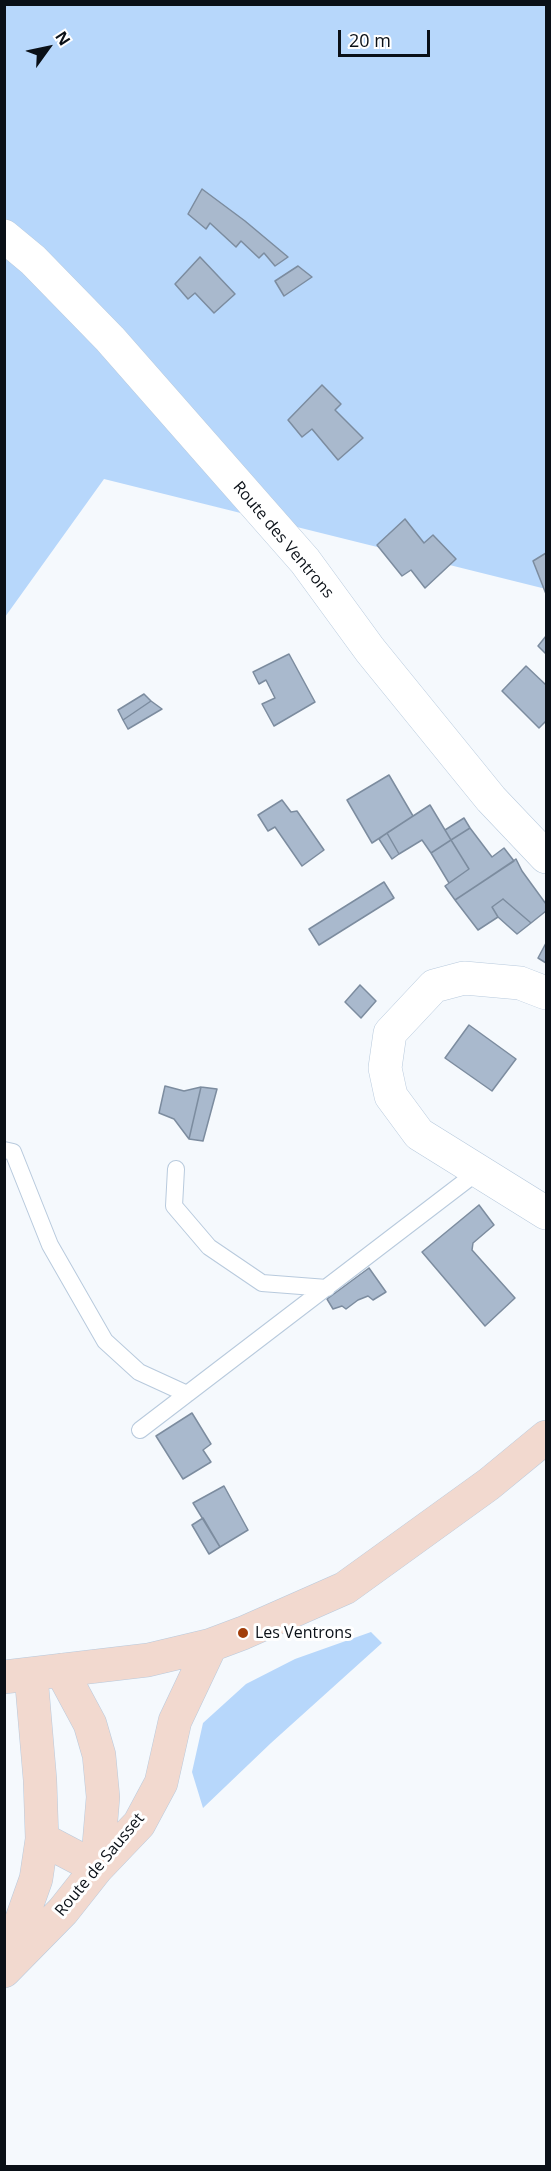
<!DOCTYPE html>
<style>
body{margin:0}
#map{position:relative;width:551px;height:2171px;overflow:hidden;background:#f5f9fd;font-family:"Open Sans",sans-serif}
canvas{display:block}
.frame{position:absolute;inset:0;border:6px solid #0a1017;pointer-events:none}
.north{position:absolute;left:18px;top:18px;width:60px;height:60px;-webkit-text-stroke:4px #fff;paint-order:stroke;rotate:57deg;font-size:16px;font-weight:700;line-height:24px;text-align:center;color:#0a1017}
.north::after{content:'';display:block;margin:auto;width:21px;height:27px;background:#0a1017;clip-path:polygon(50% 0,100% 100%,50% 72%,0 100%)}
.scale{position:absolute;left:338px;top:30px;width:92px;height:27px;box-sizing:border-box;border:3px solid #0a1017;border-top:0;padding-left:8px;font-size:18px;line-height:21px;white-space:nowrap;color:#0a1017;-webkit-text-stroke:4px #fff;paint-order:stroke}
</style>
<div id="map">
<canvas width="551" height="2171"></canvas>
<div class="frame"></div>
<div class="north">N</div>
<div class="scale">20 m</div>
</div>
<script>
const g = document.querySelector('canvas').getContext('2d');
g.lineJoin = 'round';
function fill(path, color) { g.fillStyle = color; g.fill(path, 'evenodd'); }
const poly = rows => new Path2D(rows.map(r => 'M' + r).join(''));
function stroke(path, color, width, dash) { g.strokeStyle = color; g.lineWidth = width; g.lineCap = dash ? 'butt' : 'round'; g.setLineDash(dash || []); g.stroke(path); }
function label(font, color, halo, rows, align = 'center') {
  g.font = font + ' "Open Sans",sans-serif'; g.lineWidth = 6; g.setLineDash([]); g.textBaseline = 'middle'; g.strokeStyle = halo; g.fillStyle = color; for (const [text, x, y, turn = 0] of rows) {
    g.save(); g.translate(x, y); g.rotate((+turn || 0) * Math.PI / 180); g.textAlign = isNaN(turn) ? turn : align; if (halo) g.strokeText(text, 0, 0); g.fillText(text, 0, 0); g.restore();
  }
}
fill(poly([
 [5,5,546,5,546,589,104,479,5,617],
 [371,1632,382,1643,271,1743,203,1808,192,1772,203,1723,246,1684,295,1659]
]), '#b7d7fb');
const building = poly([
 [202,189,245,221,288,257,275,266,264,253,259,258,241,241,236,247,210,223,206,229,188,214,202,189],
 [200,257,235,294,214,313,195,293,188,299,175,284,200,257],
 [298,266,312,277,284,296,275,281,298,266],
 [322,385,341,404,335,410,363,438,338,460,312,429,302,437,288,420,322,385],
 [405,519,424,543,433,535,456,559,425,588,411,570,402,576,377,545,405,519],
 [546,553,546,594,533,561,546,553],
 [546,636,546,654,538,646,546,636],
 [289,654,315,702,274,726,262,704,275,698,266,680,259,684,253,672,289,654],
 [526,666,546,685,546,721,539,728,502,691,526,666],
 [144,694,151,701,123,720,118,710,144,694],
 [151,701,162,709,128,729,123,720,151,701],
 [389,775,413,816,372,843,347,800,389,775],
 [282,800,291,812,297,811,324,850,302,866,275,827,268,831,258,815,282,800],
 [430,805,451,840,431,853,422,840,399,854,387,833,430,805],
 [464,818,470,828,451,840,445,830,464,818],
 [470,828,492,857,504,848,514,861,455,900,445,886,469,869,451,840,470,828],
 [387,833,399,854,392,859,379,839,387,833],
 [451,840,469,869,449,883,431,853,451,840],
 [516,859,522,871,546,904,546,911,531,923,503,899,492,907,498,917,478,930,455,900,516,859],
 [384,882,394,898,319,945,309,929,384,882],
 [503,899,531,923,517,934,498,917,492,907,503,899],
 [546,943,546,963,538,958,546,943],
 [360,985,376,1001,361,1018,345,1002,360,985],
 [469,1025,516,1059,492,1091,445,1058,469,1025],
 [165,1086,184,1091,201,1087,189,1139,174,1119,159,1113,165,1086],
 [201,1087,217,1089,203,1141,189,1139,201,1087],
 [479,1205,494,1225,473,1243,472,1250,515,1298,485,1326,422,1252,479,1205],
 [369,1268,386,1292,373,1300,368,1296,358,1300,346,1309,342,1306,333,1309,327,1299,369,1268],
 [192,1413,211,1444,203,1450,211,1462,183,1479,156,1436,192,1413],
 [224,1486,248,1530,220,1547,193,1503,224,1486],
 [203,1518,220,1547,209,1554,192,1525,203,1518]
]);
fill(building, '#a9b9cd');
stroke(building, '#7c8c9f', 1.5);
const lane = poly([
 [4,1150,13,1152,50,1245,105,1341,139,1372,187,1394],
 [176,1169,174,1206,209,1247,262,1283,327,1288],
 [140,1430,480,1170]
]);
const street = poly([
 [4,236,33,260,110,339,305,561,370,650,491,799,546,857],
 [546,993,520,983,464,978,434,986,390,1033,385,1068,391,1096,419,1134,546,1213]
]);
const secondary = poly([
 [4,1677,148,1660,211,1645,243,1633,345,1588,489,1484,546,1437],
 [42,1839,97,1868,103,1797,99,1755,90,1724,61,1670],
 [4,1955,19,1927,36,1879,42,1839,40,1780,31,1675],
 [4,1971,63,1911,97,1868,139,1824,161,1783,175,1721,211,1645]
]);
stroke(lane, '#b8cadd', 18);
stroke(street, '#b8cadd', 34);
stroke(secondary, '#b8cadd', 34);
stroke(lane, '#fff', 16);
stroke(street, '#fff', 33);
stroke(secondary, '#f2d9cf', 33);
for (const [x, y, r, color] of [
 [243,1633,6,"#a13d0a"]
]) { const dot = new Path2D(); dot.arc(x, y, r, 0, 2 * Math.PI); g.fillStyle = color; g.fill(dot); stroke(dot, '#fff', 2); }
label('16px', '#0a1017', '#fff', [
 ["Route des Ventrons",283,540,50],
 ["Route de Sausset",100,1865,-50]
]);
label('16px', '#0a1017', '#fff', [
 ["Les Ventrons",255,1633]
], 'left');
</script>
